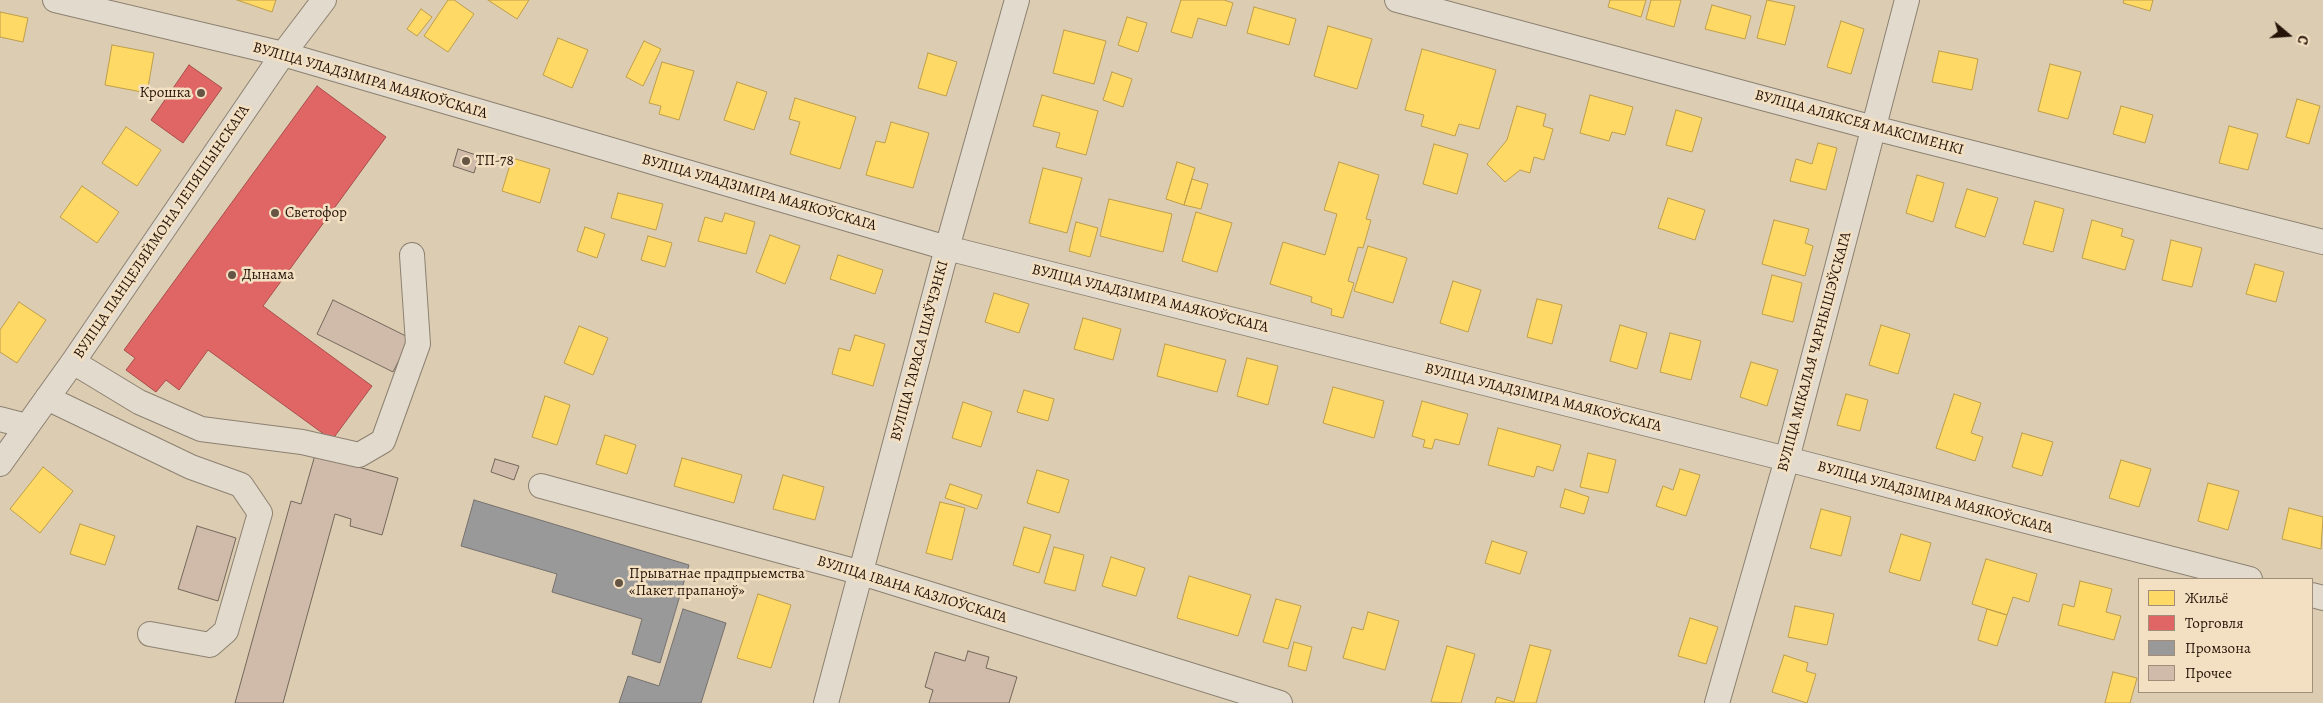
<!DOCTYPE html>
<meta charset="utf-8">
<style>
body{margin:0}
#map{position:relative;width:2323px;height:703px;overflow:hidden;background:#dcccb2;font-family:Alegreya,serif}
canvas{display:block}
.legend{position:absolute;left:2138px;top:578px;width:175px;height:115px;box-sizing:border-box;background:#f3e0c2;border:1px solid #a18e78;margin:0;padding:6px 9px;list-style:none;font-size:15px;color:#261308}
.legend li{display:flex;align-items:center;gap:10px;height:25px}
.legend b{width:25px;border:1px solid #a18e78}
.north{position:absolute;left:2263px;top:10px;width:50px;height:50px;-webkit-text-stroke:4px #f3e0c2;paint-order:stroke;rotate:108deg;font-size:14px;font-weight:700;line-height:20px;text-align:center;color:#261308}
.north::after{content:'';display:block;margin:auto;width:18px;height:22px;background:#261308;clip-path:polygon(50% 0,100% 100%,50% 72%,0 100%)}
</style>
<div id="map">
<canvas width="2323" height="703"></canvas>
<ul class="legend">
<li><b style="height:14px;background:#ffd966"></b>Жильё</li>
<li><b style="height:14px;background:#e06666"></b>Торговля</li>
<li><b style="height:14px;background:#999"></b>Промзона</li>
<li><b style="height:14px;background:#d0baaa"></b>Прочее</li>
</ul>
<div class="north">С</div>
</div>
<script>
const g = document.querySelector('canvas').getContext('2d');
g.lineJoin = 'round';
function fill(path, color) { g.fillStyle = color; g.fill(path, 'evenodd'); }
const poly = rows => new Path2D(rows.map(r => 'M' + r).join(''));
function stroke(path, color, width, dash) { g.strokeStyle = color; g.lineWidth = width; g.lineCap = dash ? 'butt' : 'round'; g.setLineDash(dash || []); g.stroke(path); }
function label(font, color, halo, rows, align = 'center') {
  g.font = font + ' Alegreya,serif'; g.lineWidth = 5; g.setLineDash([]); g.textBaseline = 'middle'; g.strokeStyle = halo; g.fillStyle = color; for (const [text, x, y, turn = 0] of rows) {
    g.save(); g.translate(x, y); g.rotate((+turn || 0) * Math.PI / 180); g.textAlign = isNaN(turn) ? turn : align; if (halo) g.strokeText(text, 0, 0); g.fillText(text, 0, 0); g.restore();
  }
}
const homes = poly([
 [237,0,276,0,272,12,237,0],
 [448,0,454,0,474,14,448,52,424,36,448,0],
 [488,0,529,0,517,19,488,0],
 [1181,0,1224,0,1233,3,1226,26,1198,18,1192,38,1171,32,1181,0],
 [1610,0,1646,0,1641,17,1608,7,1610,0],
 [1651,0,1681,0,1674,27,1646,19,1651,0],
 [1767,0,1795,6,1785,45,1757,38,1767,0],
 [2124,0,2153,0,2150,11,2123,3,2124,0],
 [1712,5,1751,16,1745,39,1705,29,1712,5],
 [1254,7,1296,19,1289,45,1247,33,1254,7],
 [421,9,432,17,417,36,407,29,421,9],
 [0,12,28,18,23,42,0,37,0,12],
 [1127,17,1147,23,1138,52,1118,45,1127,17],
 [1841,21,1864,29,1851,74,1827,67,1841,21],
 [1328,26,1372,39,1357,89,1314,76,1328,26],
 [1064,30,1106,41,1094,84,1053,73,1064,30],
 [558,38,588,50,572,88,543,75,558,38],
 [644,41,661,49,643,86,626,77,644,41],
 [112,45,154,53,147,93,105,85,112,45],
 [1422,49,1496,70,1479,129,1459,124,1455,136,1421,126,1424,115,1405,110,1422,49],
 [1939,51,1978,59,1972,90,1932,82,1939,51],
 [928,53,957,62,946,96,918,88,928,53],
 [662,62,694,71,679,120,659,114,661,106,649,103,662,62],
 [2050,64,2081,72,2068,119,2038,111,2050,64],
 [1112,72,1132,79,1123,107,1103,100,1112,72],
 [737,82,767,92,754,130,724,120,737,82],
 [1042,95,1098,111,1086,155,1056,147,1060,133,1033,126,1042,95],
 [1590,95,1633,107,1625,135,1612,132,1609,141,1580,133,1590,95],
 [795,98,856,117,840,169,790,154,800,122,789,119,795,98],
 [2297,99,2320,106,2309,144,2286,137,2297,99],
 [1517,106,1546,114,1543,126,1553,129,1544,160,1534,157,1530,173,1520,170,1505,182,1487,164,1507,140,1517,106],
 [2121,106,2153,115,2145,143,2113,134,2121,106],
 [1676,110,1702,118,1692,152,1666,145,1676,110],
 [891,122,929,133,913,188,866,175,876,141,885,143,891,122],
 [2229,126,2258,134,2248,170,2219,163,2229,126],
 [126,127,161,150,137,186,102,163,126,127],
 [1818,143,1837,148,1826,190,1790,181,1796,159,1812,164,1818,143],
 [1434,144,1468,154,1457,194,1423,184,1434,144],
 [512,158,550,169,540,203,502,191,512,158],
 [1177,162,1195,168,1184,205,1166,199,1177,162],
 [1339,162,1379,175,1366,219,1371,220,1363,248,1358,247,1348,281,1354,283,1343,318,1331,315,1332,309,1311,302,1312,297,1270,284,1283,242,1325,255,1337,214,1324,210,1339,162],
 [1043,168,1082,178,1067,233,1029,223,1043,168],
 [1917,175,1944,183,1933,222,1906,213,1917,175],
 [1192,179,1208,184,1201,209,1184,205,1192,179],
 [82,186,119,212,97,243,60,217,82,186],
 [1967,189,1998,198,1985,237,1955,227,1967,189],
 [618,193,663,204,656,230,611,218,618,193],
 [1668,198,1705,210,1695,240,1658,228,1668,198],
 [1109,199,1172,214,1163,252,1100,236,1109,199],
 [2035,201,2064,209,2053,252,2023,244,2035,201],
 [1196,212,1232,223,1217,272,1182,261,1196,212],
 [725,213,755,222,746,254,698,241,705,217,722,222,725,213],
 [1774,220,1809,229,1805,243,1813,246,1805,276,1762,264,1774,220],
 [2092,220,2123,229,2121,236,2134,240,2125,270,2082,258,2092,220],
 [1076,222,1098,228,1090,257,1069,251,1076,222],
 [585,227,605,234,597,258,577,251,585,227],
 [770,235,800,246,785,284,756,272,770,235],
 [648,236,672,243,665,267,641,260,648,236],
 [2171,240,2202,248,2192,287,2162,280,2171,240],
 [1368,246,1407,258,1393,303,1354,291,1368,246],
 [838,255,883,270,875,294,830,279,838,255],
 [2255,264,2284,272,2276,302,2246,294,2255,264],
 [1772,275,1802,283,1793,322,1762,314,1772,275],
 [1453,281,1481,290,1468,332,1440,323,1453,281],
 [994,293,1029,304,1019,333,985,322,994,293],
 [1537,299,1562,305,1552,344,1527,337,1537,299],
 [19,302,46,320,17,363,0,352,0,330,19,302],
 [1083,318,1121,329,1113,360,1074,349,1083,318],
 [1620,325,1647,333,1637,369,1610,361,1620,325],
 [1881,325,1910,334,1898,374,1869,365,1881,325],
 [579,326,608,338,593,375,564,363,579,326],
 [1670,333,1701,341,1691,380,1660,372,1670,333],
 [855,335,885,344,873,386,832,374,839,348,850,351,855,335],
 [1165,344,1226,360,1217,392,1157,376,1165,344],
 [1247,358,1278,366,1268,405,1237,396,1247,358],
 [1751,362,1778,370,1767,406,1740,397,1751,362],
 [1333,387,1384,401,1374,438,1323,423,1333,387],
 [1024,390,1054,399,1048,421,1017,412,1024,390],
 [1846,394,1868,400,1860,431,1837,425,1846,394],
 [1954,394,1981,403,1971,433,1983,437,1975,461,1936,448,1954,394],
 [545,396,570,405,557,445,532,437,545,396],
 [1422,401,1468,414,1459,445,1435,439,1432,449,1423,447,1425,440,1412,436,1422,401],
 [963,402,992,412,981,447,952,438,963,402],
 [1498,428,1561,445,1553,471,1537,466,1534,477,1488,465,1498,428],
 [2022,433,2053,442,2042,476,2012,467,2022,433],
 [605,435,636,445,627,474,596,464,605,435],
 [1588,453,1616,460,1608,493,1580,487,1588,453],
 [682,458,742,475,734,503,674,486,682,458],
 [2121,460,2151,469,2139,507,2109,498,2121,460],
 [43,467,73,491,40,533,10,509,43,467],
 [1680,469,1700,475,1686,516,1656,506,1663,486,1673,490,1680,469],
 [1037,470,1069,480,1059,513,1027,503,1037,470],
 [783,475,824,487,815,520,773,509,783,475],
 [2208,483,2239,491,2228,530,2198,521,2208,483],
 [950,484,982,495,977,509,945,498,950,484],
 [1565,489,1589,497,1584,514,1560,507,1565,489],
 [940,502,965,508,952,560,926,553,940,502],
 [2289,508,2323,517,2321,549,2282,539,2289,508],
 [1821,509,1851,517,1841,556,1810,548,1821,509],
 [80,524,115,536,105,565,70,554,80,524],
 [1024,527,1051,535,1039,573,1013,565,1024,527],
 [1901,534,1931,543,1920,581,1889,572,1901,534],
 [1492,541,1527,552,1520,574,1485,563,1492,541],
 [1054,547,1084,555,1075,591,1044,583,1054,547],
 [1111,557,1145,568,1136,596,1102,586,1111,557],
 [1986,559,2037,574,2029,602,2013,597,2007,615,1972,604,1986,559],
 [1189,576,1251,595,1238,636,1177,618,1189,576],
 [2080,581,2112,589,2106,612,2121,616,2114,640,2058,625,2063,604,2074,607,2080,581],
 [758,594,791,605,771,668,737,658,758,594],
 [1276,599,1301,606,1288,649,1263,642,1276,599],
 [1795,606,1834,614,1827,645,1788,637,1795,606],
 [1987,609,2007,615,1997,646,1978,640,1987,609],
 [1368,612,1399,621,1385,670,1343,658,1352,627,1363,630,1368,612],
 [1690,618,1718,627,1706,664,1678,656,1690,618],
 [1294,642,1312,647,1306,671,1288,666,1294,642],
 [1530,645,1551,650,1536,703,1495,703,1497,697,1514,702,1530,645],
 [1447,646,1475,654,1461,703,1431,702,1447,646],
 [1784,655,1808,663,1806,671,1816,674,1807,703,1772,692,1784,655],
 [2113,672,2137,678,2130,703,2105,703,2113,672]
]);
fill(homes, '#ffd966');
stroke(homes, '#be9e4a', 1);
const shops = poly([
 [189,65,222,88,183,143,151,120,189,65],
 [317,86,386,137,263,306,372,386,332,440,208,350,179,390,166,380,156,392,126,370,135,358,124,350,317,86]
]);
fill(shops, '#e06666');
stroke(shops, '#a84d4a', 1);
const industry = poly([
 [474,500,689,565,660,663,632,654,642,619,552,592,557,574,461,546,474,500],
 [683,609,726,623,701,703,619,703,628,676,659,686,683,609]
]);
fill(industry, '#999');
stroke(industry, '#76716e', 1);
const building = poly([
 [458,149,479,156,474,173,453,166,458,149],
 [333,300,410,338,393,372,317,334,333,300],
 [315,455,398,478,382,535,350,526,351,519,335,514,283,703,235,703,291,501,301,504,315,455],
 [495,459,519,466,514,480,491,472,495,459],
 [197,526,236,538,218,601,178,589,197,526],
 [968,651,989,657,986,668,1017,677,1009,703,929,703,933,690,925,687,935,652,965,661,968,651]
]);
fill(building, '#d0baaa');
stroke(building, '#72685a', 1);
const minor = poly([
 [55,0,283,54,947,248,1787,459,2250,579],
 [1397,0,1874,128,2323,242],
 [73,362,139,402,201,429,302,442,359,455,383,441,418,344,412,255],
 [47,398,191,467,241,485,260,513,226,631,210,645,150,634],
 [0,419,27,426],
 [0,464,73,362,283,54,324,0],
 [541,486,862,573,1280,703],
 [2312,595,2323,598],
 [826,703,947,248,1017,0],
 [1717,703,1787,459,1907,0]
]);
stroke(minor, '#8c8171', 26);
stroke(minor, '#e2dacd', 24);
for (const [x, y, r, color] of [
 [201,93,5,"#665444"],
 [466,161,5,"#665444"],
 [275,213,5,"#665444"],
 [232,275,5,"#665444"],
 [619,583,5,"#665444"]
]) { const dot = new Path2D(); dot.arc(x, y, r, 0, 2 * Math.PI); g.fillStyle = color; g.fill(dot); stroke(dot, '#f3e0c2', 2); }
label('15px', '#261308', '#f3e0c2', [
 ["ВУЛІЦА УЛАДЗІМІРА МАЯКОЎСКАГА",370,81,16],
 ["ВУЛІЦА АЛЯКСЕЯ МАКСІМЕНКІ",1859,123,15],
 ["ВУЛІЦА УЛАДЗІМІРА МАЯКОЎСКАГА",759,193,16],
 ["ВУЛІЦА ПАНЦЕЛЯЙМОНА ЛЕПЯШЫНСКАГА",162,232,-56],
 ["ВУЛІЦА УЛАДЗІМІРА МАЯКОЎСКАГА",1150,299,14],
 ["ВУЛІЦА ТАРАСА ШАЎЧЭНКІ",920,351,-75],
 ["ВУЛІЦА МІКАЛАЯ ЧАРНЫШЭЎСКАГА",1815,352,-75],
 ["ВУЛІЦА УЛАДЗІМІРА МАЯКОЎСКАГА",1543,398,14],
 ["ВУЛІЦА УЛАДЗІМІРА МАЯКОЎСКАГА",1935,498,15],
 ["ВУЛІЦА ІВАНА КАЗЛОЎСКАГА",912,590,17]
]);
label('15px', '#261308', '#f3e0c2', [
 ["Крошка",191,93,"right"],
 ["ТП-78",476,161],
 ["Светофор",285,213],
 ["Дынама",242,275],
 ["Прыватнае прадпрыемства",629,574],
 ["«Пакет прапаноў»",629,591]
], 'left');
</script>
